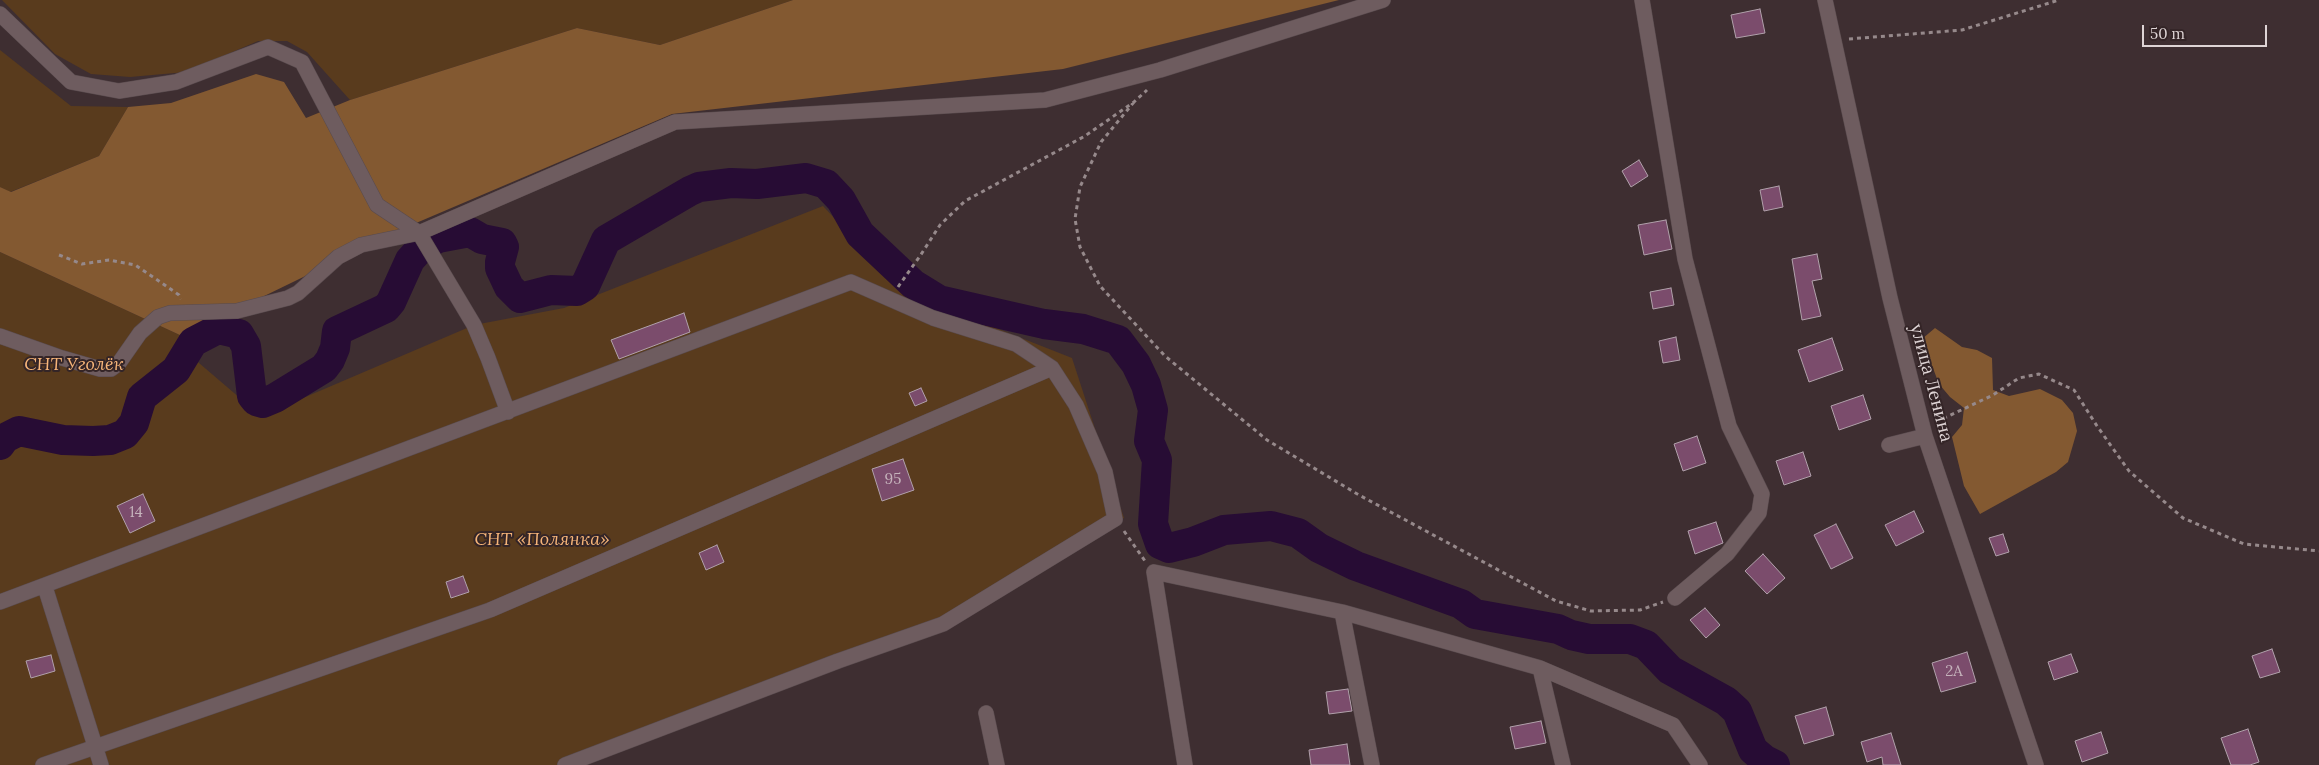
<!DOCTYPE html>
<meta charset="utf-8">
<style>
body{margin:0}
#map{position:relative;width:2319px;height:765px;overflow:hidden;background:#3e2e31;font-family:Lora,serif}
canvas{display:block}
.scale{position:absolute;left:2142px;top:25px;width:125px;height:22px;box-sizing:border-box;border:2px solid #ded4d5;border-top:0;padding-left:6px;font-size:15px;line-height:18px;white-space:nowrap;color:#ded4d5;-webkit-text-stroke:4px #342527;paint-order:stroke}
</style>
<div id="map">
<canvas width="2319" height="765"></canvas>
<div class="scale">50 m</div>
</div>
<script>
const g = document.querySelector('canvas').getContext('2d');
g.lineJoin = 'round';
function fill(path, color) { g.fillStyle = color; g.fill(path, 'evenodd'); }
const poly = rows => new Path2D(rows.map(r => 'M' + r).join(''));
function stroke(path, color, width, dash) { g.strokeStyle = color; g.lineWidth = width; g.lineCap = dash ? 'butt' : 'round'; g.setLineDash(dash || []); g.stroke(path); }
function label(font, color, halo, rows, align = 'center') {
  g.font = font + ' Lora,serif'; g.lineWidth = 4; g.setLineDash([]); g.textBaseline = 'middle'; g.strokeStyle = halo; g.fillStyle = color; for (const [text, x, y, turn = 0] of rows) {
    g.save(); g.translate(x, y); g.rotate((+turn || 0) * Math.PI / 180); g.textAlign = isNaN(turn) ? turn : align; if (halo) g.strokeText(text, 0, 0); g.fillText(text, 0, 0); g.restore();
  }
}
fill(poly([
 [2,0,793,0,660,45,577,28,350,100,307,52,287,41,258,41,186,72,130,77,91,74,55,54],
 [0,50,71,106,128,107,99,156,10,192,0,187],
 [823,206,902,291,1072,358,1124,518,948,615,584,765,0,765,0,252,182,336,192,357,261,416,474,325,564,308]
]), '#593b1d');
fill(poly([
 [793,0,1339,0,1063,69,672,114,402,229,182,336,0,252,0,187,11,192,99,156,128,107,171,103,256,74,284,82,306,118,350,100,577,28,660,45],
 [1935,328,1962,347,1977,350,1992,358,1993,390,2009,396,2040,389,2062,400,2073,413,2077,431,2068,462,2056,472,1980,514,1964,486,1952,437,1962,425,1964,408,1950,397,1939,384,1922,339]
]), '#835931');
stroke(poly([
 [431,242,438,238,470,232,482,239,502,243,504,247,500,262,500,268,509,287,520,298,551,290,577,291,585,286,606,240,690,191,699,187,731,183,757,184,806,178,826,184,841,200,860,234,913,284,939,300,1044,324,1083,329,1118,340,1136,364,1146,385,1153,410,1149,441,1157,460,1153,524,1160,544,1169,548,1193,542,1224,530,1271,526,1298,533,1319,548,1356,566,1461,604,1475,614,1558,629,1571,635,1589,639,1630,639,1646,645,1670,670,1726,701,1737,711,1753,750,1765,760,1775,765],
 [0,445,5,438,19,431,63,440,93,441,110,440,125,434,134,423,142,397,176,370,193,342,218,329,239,334,246,346,252,396,256,401,263,403,275,398,324,368,330,360,335,348,337,331,386,308,391,302,410,260,420,249]
]), '#270c34', 30);
const building = poly([
 [1760,9,1765,33,1736,38,1731,15,1760,9],
 [1639,160,1648,176,1631,187,1622,171,1639,160],
 [1779,186,1783,207,1764,211,1760,190,1779,186],
 [1666,220,1672,249,1644,255,1638,225,1666,220],
 [1817,254,1822,279,1812,281,1821,316,1802,320,1792,259,1817,254],
 [1671,288,1674,305,1653,309,1650,292,1671,288],
 [684,313,690,332,619,359,611,340,684,313],
 [1676,337,1680,360,1663,363,1659,341,1676,337],
 [1832,338,1843,370,1809,382,1798,350,1832,338],
 [921,388,927,401,915,406,909,393,921,388],
 [1863,395,1871,419,1839,430,1831,406,1863,395],
 [1697,436,1706,463,1683,471,1674,444,1697,436],
 [1803,452,1811,476,1784,485,1776,461,1803,452],
 [903,459,914,490,882,501,872,469,903,459],
 [143,494,155,521,130,533,117,506,143,494],
 [1914,511,1924,532,1896,546,1885,525,1914,511],
 [1716,522,1723,543,1695,554,1688,531,1716,522],
 [1836,524,1853,558,1831,569,1814,535,1836,524],
 [2003,534,2009,552,1996,556,1989,538,2003,534],
 [717,545,724,562,706,570,699,553,717,545],
 [1763,554,1785,578,1767,594,1745,571,1763,554],
 [463,576,469,592,451,598,446,582,463,576],
 [1705,608,1720,625,1706,638,1690,620,1705,608],
 [2272,649,2280,672,2260,678,2252,656,2272,649],
 [1967,652,1976,682,1941,692,1932,663,1967,652],
 [2071,654,2078,672,2054,680,2048,662,2071,654],
 [51,655,55,671,31,678,26,661,51,655],
 [1348,689,1352,711,1329,714,1326,692,1348,689],
 [1826,707,1834,735,1804,744,1795,716,1826,707],
 [1541,721,1546,743,1515,749,1510,727,1541,721],
 [2248,729,2259,762,2250,765,2231,765,2221,738,2248,729],
 [2101,732,2108,753,2082,762,2075,741,2101,732],
 [1891,733,1901,765,1883,765,1882,757,1867,762,1861,742,1891,733],
 [1347,744,1350,765,1311,765,1309,750,1347,744]
]);
fill(building, '#7b4c6c');
stroke(building, '#b1a1ab', 1);
const minor = poly([
 [1642,0,1685,259,1729,426,1762,494,1759,513,1727,554,1675,598],
 [1825,0,1890,298,1925,436,2036,765],
 [0,14,71,82,119,91,176,82,268,47,302,62,377,205,419,233,474,325,488,358,508,412],
 [0,336,62,358,100,369,111,369,119,363,140,333,158,317,170,313,237,311,288,298,298,293,338,257,361,245,419,233,675,122,1045,100,1160,70,1383,0],
 [1889,445,1925,436],
 [45,587,101,765],
 [0,602,851,282,933,318,1016,344,1052,368,1076,405,1105,472,1115,519,943,624,838,661,565,765],
 [1342,612,1372,765],
 [1540,668,1563,765],
 [986,713,997,765],
 [43,765,490,610,1052,368],
 [1185,765,1154,572,1342,612,1540,668,1673,725,1700,765]
]);
stroke(minor, '#594b4e', 16);
stroke(poly([
 [1849,39,1962,30,2059,0],
 [1134,102,1101,142,1080,187,1075,219,1080,247,1100,286,1165,356,1267,440,1359,495,1556,601,1591,611,1640,610,1663,602],
 [59,255,82,264,109,260,135,265,156,279,179,295,181,299],
 [898,287,920,256,940,225,965,201,1085,136,1134,102,1147,90],
 [1936,422,1993,395,2019,378,2039,374,2074,390,2097,426,2129,471,2183,518,2244,544,2319,551],
 [1124,531,1145,561]
]), '#96898b', 3, [4, 4]);
stroke(minor, '#6e5c5f', 15);
label('15px', '#c5b2bb', null, [
 ["95",893,480],
 ["14",136,513],
 ["2А",1954,672]
]);
label('italic 18px', '#f7b579', '#342527', [
 ["СНТ Уголёк",74,365],
 ["СНТ «Полянка»",542,540]
]);
label('18px', '#ded4d5', '#342527', [
 ["улица Ленина",1931,383,75]
]);
</script>
